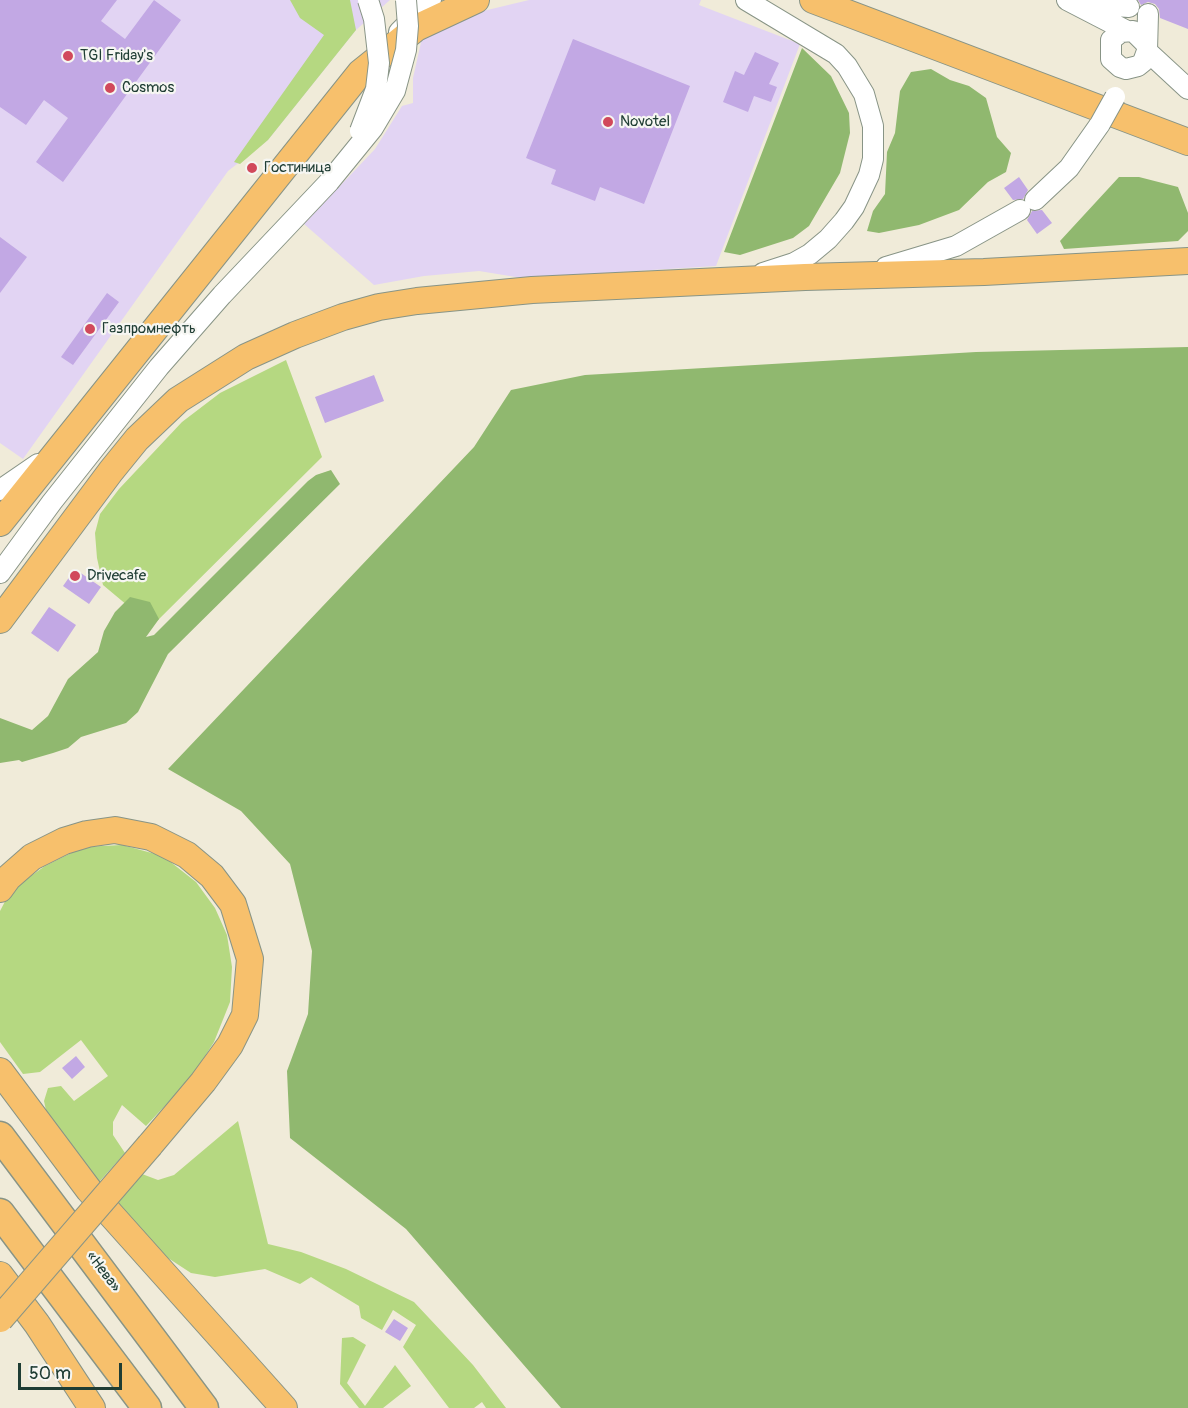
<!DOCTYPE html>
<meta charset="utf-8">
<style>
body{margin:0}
#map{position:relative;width:1188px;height:1408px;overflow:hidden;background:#f0ebd9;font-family:Pangolin,sans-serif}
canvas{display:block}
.scale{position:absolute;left:18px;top:1363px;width:104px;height:27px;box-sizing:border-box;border:3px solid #1f3d34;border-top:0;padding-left:8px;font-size:18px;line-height:21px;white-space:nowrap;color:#1f3d34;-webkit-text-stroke:4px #f6f6f2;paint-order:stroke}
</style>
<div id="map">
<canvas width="1188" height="1408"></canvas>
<div class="scale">50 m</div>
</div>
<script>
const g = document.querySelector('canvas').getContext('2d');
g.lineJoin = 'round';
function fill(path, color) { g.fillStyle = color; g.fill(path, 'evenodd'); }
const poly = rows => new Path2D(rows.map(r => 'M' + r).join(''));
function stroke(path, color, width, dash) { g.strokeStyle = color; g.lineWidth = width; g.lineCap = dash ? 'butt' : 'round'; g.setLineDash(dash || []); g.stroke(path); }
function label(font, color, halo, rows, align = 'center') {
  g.font = font + ' Pangolin,sans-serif'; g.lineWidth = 4.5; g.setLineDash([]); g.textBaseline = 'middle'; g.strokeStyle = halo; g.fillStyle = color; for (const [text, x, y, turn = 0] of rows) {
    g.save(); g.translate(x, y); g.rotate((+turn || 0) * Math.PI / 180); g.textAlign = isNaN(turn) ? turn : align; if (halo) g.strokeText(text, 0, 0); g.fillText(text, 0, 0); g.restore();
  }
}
fill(poly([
 [0,0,390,0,356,30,268,140,228,171,23,459,0,443],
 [529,0,701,0,699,5,800,44,716,266,522,278,479,271,424,276,374,285,304,224,375,149,402,106,413,103,413,78,422,38,479,12]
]), '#e2d4f3');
fill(poly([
 [290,0,350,0,356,30,268,140,240,164,234,162,324,35,300,18],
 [286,360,322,457,152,626,103,585,97,558,95,533,100,514,119,489,182,422,220,393],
 [122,845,163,856,196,882,215,908,227,935,232,967,230,1002,214,1042,191,1078,146,1126,122,1105,113,1122,113,1135,125,1153,99,1182,47,1115,44,1101,48,1088,61,1086,74,1101,108,1076,81,1040,40,1072,23,1074,0,1042,0,911,11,890,45,866,83,847],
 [238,1121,268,1244,301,1252,346,1269,414,1302,473,1365,506,1408,486,1408,482,1402,474,1408,449,1408,403,1347,416,1325,393,1310,382,1330,361,1318,359,1306,311,1277,300,1284,265,1269,215,1277,191,1273,168,1258,136,1225,117,1202,142,1174,158,1180,174,1175],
 [353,1337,366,1345,347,1383,365,1406,395,1365,411,1386,383,1408,359,1408,340,1384,342,1338]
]), '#b5d881');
fill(poly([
 [802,48,831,76,849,113,850,133,840,173,809,226,793,238,740,255,724,252],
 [931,69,950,80,969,86,986,98,997,137,1011,153,1006,172,988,182,959,210,919,225,879,233,867,231,873,211,885,194,887,152,895,133,900,91,911,72],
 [1119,177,1139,177,1178,187,1188,213,1188,231,1178,241,1064,249,1060,241],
 [1188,347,1188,1408,561,1408,406,1229,290,1138,287,1071,308,1014,312,951,290,864,241,811,168,769,474,447,511,390,585,375,976,352],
 [331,470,340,484,168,654,138,712,126,723,81,737,68,748,53,753,22,762,19,760,0,763,0,718,32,730,48,716,68,679,98,652,104,631,115,612,130,597,150,602,159,619,146,637,154,635,308,481,316,475]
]), '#90b86f');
fill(poly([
 [0,0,117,0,101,21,125,39,154,0,181,20,63,182,36,162,68,118,44,100,26,125,0,107],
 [1138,0,1188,0,1188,29,1160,18,1159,9,1155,4,1148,2,1141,5],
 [573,39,690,86,644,204,600,187,595,201,551,184,556,170,526,158],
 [755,52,779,63,769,84,777,87,771,102,754,96,748,112,723,102,735,71,744,75],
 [1019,177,1028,190,1023,199,1013,200,1004,188],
 [1042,210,1052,223,1037,234,1027,220,1032,211],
 [0,237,27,257,0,293],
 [107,293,119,302,73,365,61,357],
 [374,375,384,401,325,423,315,397],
 [75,569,101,587,89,604,63,586],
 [49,607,76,625,58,652,31,633],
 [76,1056,85,1067,72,1079,62,1068],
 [394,1319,408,1328,400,1341,385,1332]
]), '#c2a8e4');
const minor = poly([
 [746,0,836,54,847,66,864,94,873,126,873,159,869,175,854,207,844,221,828,239,810,254,794,263,763,273],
 [1067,0,1127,31],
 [1098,0,1115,6,1129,7],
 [399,32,431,0],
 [1146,44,1133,31,1121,32,1111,40,1111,59,1120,67,1126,69,1138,66,1143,62,1147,51,1148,14],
 [1147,51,1188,89],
 [1035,200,1069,168,1100,124],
 [886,267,956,246,1020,210],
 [0,490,38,464],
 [0,573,52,502,159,367,222,295,329,182]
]);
const major = poly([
 [813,0,1188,142],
 [0,523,360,73,416,28,476,0],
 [0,620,111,471,137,439,178,400,246,357,295,335,343,317,379,307,417,301,532,290,805,277,984,272,1188,261],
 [0,889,8,878,32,857,64,841,87,834,115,830,151,837,187,855,212,876,233,904,250,959,245,1015,230,1045,203,1082,150,1145],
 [0,1071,89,1190,284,1408],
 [0,1275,37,1324,92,1408]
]);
const highway = poly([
 [0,1136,204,1408],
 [0,1213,147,1408]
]);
stroke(minor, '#889486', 22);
stroke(major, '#889486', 28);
stroke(highway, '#889486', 31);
stroke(minor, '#fff', 20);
stroke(major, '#f7c06c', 26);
stroke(highway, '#f7c06c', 28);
const minorBridge = poly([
 [1100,124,1115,97],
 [360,131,376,89,379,63,374,19,368,0],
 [329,182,373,128,395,91,406,50,408,26,406,0]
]);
const majorBridge = poly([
 [0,1319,150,1145]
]);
stroke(minorBridge, '#889486', 22, []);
stroke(majorBridge, '#889486', 28, []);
stroke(minorBridge, '#fff', 20);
stroke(majorBridge, '#f7c06c', 26);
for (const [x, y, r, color] of [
 [68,56,6,"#d1495b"],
 [110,88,6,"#d1495b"],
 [608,122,6,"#d1495b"],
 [252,168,6,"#d1495b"],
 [90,329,6,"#d1495b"],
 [75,576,6,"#d1495b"]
]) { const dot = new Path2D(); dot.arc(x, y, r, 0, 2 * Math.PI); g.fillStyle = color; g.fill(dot); stroke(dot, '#f6f6f2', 2); }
label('15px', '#1f3d34', '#f6f6f2', [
 ["TGI Friday's",80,56],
 ["Cosmos",122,88],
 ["Novotel",620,122],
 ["Гостиница",264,168],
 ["Газпромнефть",102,329],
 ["Drivecafe",87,576]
], 'left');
label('15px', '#1f3d34', '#f6f6f2', [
 ["«Нева»",103,1272,53]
]);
</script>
